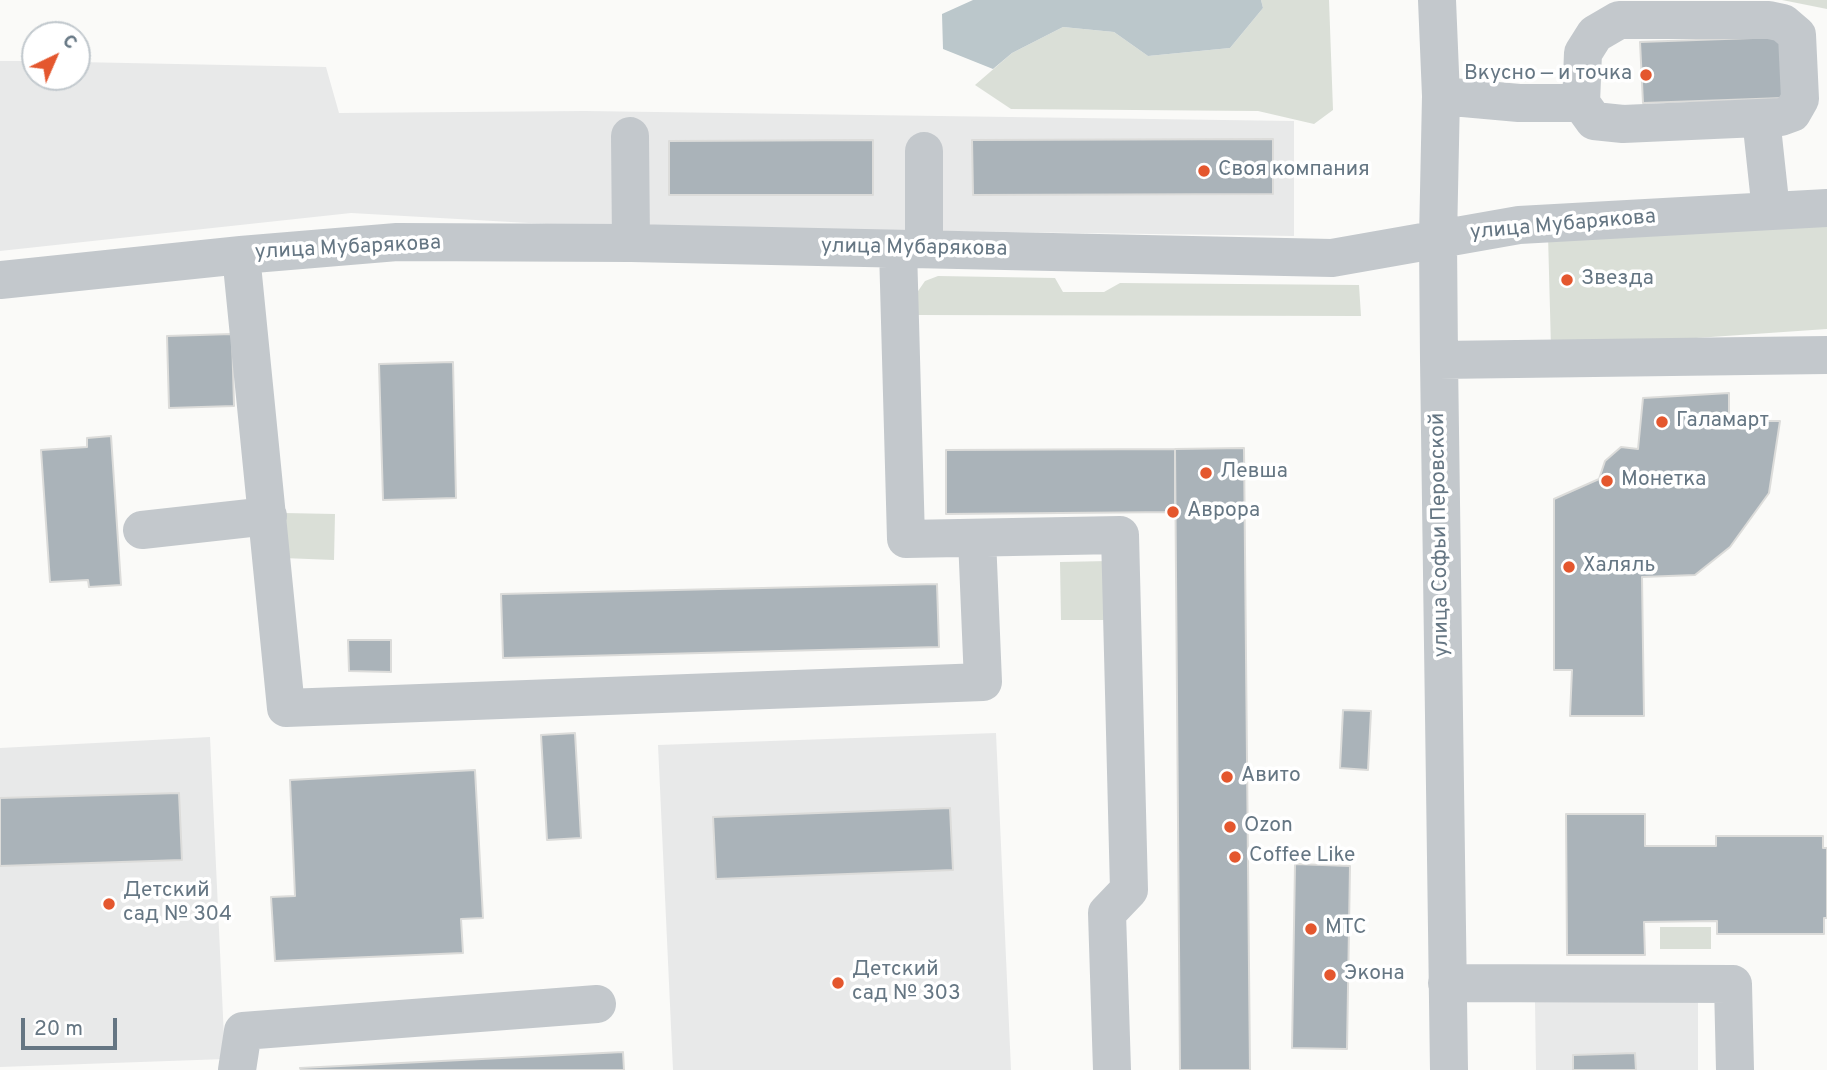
<!DOCTYPE html>
<meta charset="utf-8">
<style>
body{margin:0}
#map{position:relative;width:1827px;height:1070px;overflow:hidden;background:#fafaf8;font-family:Overpass,sans-serif}
canvas{display:block}
.north{position:absolute;left:21px;top:21px;width:70px;height:70px;box-sizing:border-box;background:#fff;border:2px solid #c1c8cd;border-radius:50%;rotate:44deg;font-size:19px;font-weight:700;line-height:28px;text-align:center;color:#657683}
.north::after{content:'';display:block;margin:auto;width:24px;height:32px;background:#e4572e;clip-path:polygon(50% 0,100% 100%,50% 72%,0 100%)}
.scale{position:absolute;left:21px;top:1018px;width:96px;height:32px;box-sizing:border-box;border:4px solid #657683;border-top:0;padding-left:9px;font-size:21px;line-height:24px;white-space:nowrap;color:#657683;-webkit-text-stroke:5px #fff;paint-order:stroke}
</style>
<div id="map">
<canvas width="1827" height="1070"></canvas>
<div class="north">С</div>
<div class="scale">20 m</div>
</div>
<script>
const g = document.querySelector('canvas').getContext('2d');
g.lineJoin = 'round';
function fill(path, color) { g.fillStyle = color; g.fill(path, 'evenodd'); }
const poly = rows => new Path2D(rows.map(r => 'M' + r).join(''));
function stroke(path, color, width, dash) { g.strokeStyle = color; g.lineWidth = width; g.lineCap = dash ? 'butt' : 'round'; g.setLineDash(dash || []); g.stroke(path); }
function label(font, color, halo, rows, align = 'center') {
  g.font = font + ' Overpass,sans-serif'; g.lineWidth = 7; g.setLineDash([]); g.textBaseline = 'middle'; g.strokeStyle = halo; g.fillStyle = color; for (const [text, x, y, turn = 0] of rows) {
    g.save(); g.translate(x, y); g.rotate((+turn || 0) * Math.PI / 180); g.textAlign = isNaN(turn) ? turn : align; if (halo) g.strokeText(text, 0, 0); g.fillText(text, 0, 0); g.restore();
  }
}
fill(poly([
 [0,61,35,61,35,77,77,77,77,62,326,67,339,113,585,111,1294,121,1294,236,582,226,351,213,0,251],
 [996,733,1011,1070,673,1070,658,745],
 [210,737,225,1059,0,1067,0,748],
 [1698,1000,1698,1070,1536,1070,1535,1002]
]), '#e8e9e9');
fill(poly([
 [1261,0,1329,0,1333,110,1314,124,1258,111,1011,109,975,85,1012,53,1063,27,1114,32,1148,56,1230,48,1263,8],
 [1782,0,1827,0,1827,9],
 [1827,222,1827,329,1551,348,1548,235],
 [938,276,1055,278,1063,292,1104,292,1120,283,1359,285,1361,316,915,315,916,294,925,281],
 [284,513,335,514,334,560,283,558],
 [1108,561,1109,620,1061,620,1060,562],
 [1660,927,1711,927,1711,949,1660,949]
]), '#dadfd7');
fill(poly([
 [973,0,1261,0,1263,8,1230,48,1148,56,1114,32,1063,27,1012,53,993,69,943,49,942,14]
]), '#bbc7cb');
const building = poly([
 [1781,37,1784,98,1643,103,1640,42,1781,37],
 [1273,139,1273,194,973,195,972,140,1273,139],
 [873,140,873,195,669,195,669,141,873,140],
 [232,334,234,406,169,408,167,336,232,334],
 [453,362,456,498,383,500,379,364,453,362],
 [1729,393,1729,421,1780,421,1769,493,1730,547,1695,575,1642,577,1644,716,1570,716,1572,670,1554,670,1554,499,1599,479,1605,461,1621,447,1638,449,1643,398,1729,393],
 [111,436,121,585,89,587,88,580,50,582,41,450,87,447,87,438,111,436],
 [1244,448,1250,1070,1180,1070,1175,449,1244,448],
 [1175,449,1175,512,946,514,946,450,1175,449],
 [937,584,939,647,503,658,501,594,937,584],
 [348,640,391,640,391,672,349,671,348,640],
 [1343,710,1371,711,1368,770,1340,768,1343,710],
 [575,733,581,838,547,840,541,735,575,733],
 [475,770,483,918,461,919,463,953,275,961,271,897,295,896,290,780,475,770],
 [179,793,182,860,0,866,0,798,179,793],
 [950,808,953,870,716,879,713,817,950,808],
 [1566,814,1645,814,1645,846,1716,846,1716,836,1823,836,1823,848,1827,848,1827,918,1824,918,1824,934,1717,934,1717,921,1644,922,1645,955,1567,955,1566,814],
 [1295,864,1350,866,1347,1049,1292,1048,1295,864],
 [623,1052,624,1070,301,1070,300,1068,623,1052],
 [1635,1053,1636,1070,1573,1070,1573,1055,1635,1053]
]);
fill(building, '#aab3b9');
stroke(building, '#dcdcda', 2);
stroke(poly([
 [1437,0,1441,96,1438,239,1439,360,1449,1070],
 [1441,96,1519,103,1581,103,1594,121,1623,124,1781,117,1792,113,1800,99,1797,35,1783,23,1769,20,1619,20,1595,34,1583,53,1581,103],
 [1761,118,1771,211],
 [630,136,631,243],
 [924,151,924,249],
 [898,249,906,539,1120,535,1129,890,1107,913,1112,1070],
 [241,255,286,708,983,682,977,538],
 [0,280,241,255,397,242,631,243,1332,258,1519,225,1827,208],
 [1439,360,1827,355],
 [142,530,268,516],
 [1447,983,1733,984,1735,1070],
 [237,1070,243,1031,597,1004]
]), '#c3c8cc', 38);
for (const [x, y, r, color] of [
 [1646,75,7,"#e4572e"],
 [1204,171,7,"#e4572e"],
 [1567,280,7,"#e4572e"],
 [1662,422,7,"#e4572e"],
 [1206,473,7,"#e4572e"],
 [1607,481,7,"#e4572e"],
 [1173,512,7,"#e4572e"],
 [1569,567,7,"#e4572e"],
 [1227,777,7,"#e4572e"],
 [1230,827,7,"#e4572e"],
 [1235,857,7,"#e4572e"],
 [109,904,7,"#e4572e"],
 [1311,929,7,"#e4572e"],
 [1330,975,7,"#e4572e"],
 [838,983,7,"#e4572e"]
]) { const dot = new Path2D(); dot.arc(x, y, r, 0, 2 * Math.PI); g.fillStyle = color; g.fill(dot); stroke(dot, '#fff', 2.5); }
label('21px', '#657683', '#fff', [
 ["Вкусно — и точка",1632,75,"right"],
 ["Своя компания",1218,171],
 ["Звезда",1581,280],
 ["Галамарт",1676,422],
 ["Левша",1220,473],
 ["Монетка",1621,481],
 ["Аврора",1187,512],
 ["Халяль",1583,567],
 ["Авито",1241,777],
 ["Ozon",1244,827],
 ["Coffee Like",1249,857],
 ["Детский",123,892],
 ["сад № 304",123,916],
 ["МТС",1325,929],
 ["Детский",852,971],
 ["сад № 303",852,995],
 ["Экона",1344,975]
], 'left');
label('21px', '#657683', '#fff', [
 ["улица Мубарякова",1563,226,-5],
 ["улица Мубарякова",348,249,-3],
 ["улица Мубарякова",914,249,1],
 ["улица Софьи Перовской",1441,535,-91]
]);
</script>
